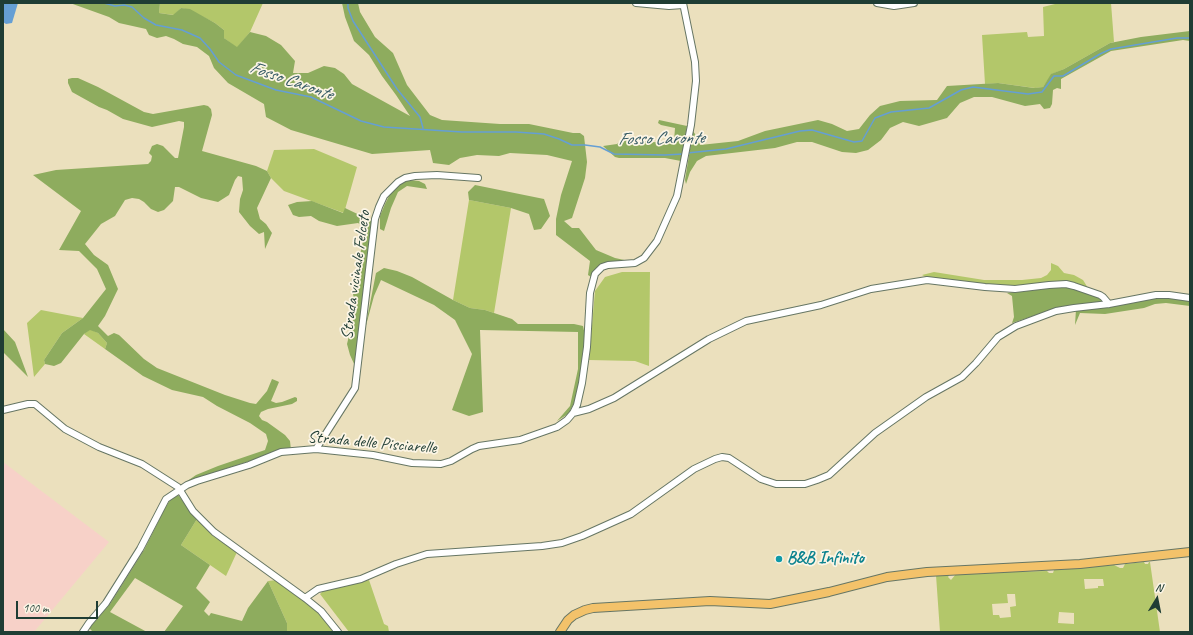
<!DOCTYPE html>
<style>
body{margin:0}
#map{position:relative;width:1193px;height:635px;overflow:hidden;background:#ebe0bd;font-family:Caveat,sans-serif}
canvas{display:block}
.frame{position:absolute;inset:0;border:4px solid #1f3d34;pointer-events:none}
.north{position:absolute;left:1137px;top:579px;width:40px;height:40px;-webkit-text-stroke:3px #fcf5e5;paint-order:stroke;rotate:10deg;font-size:11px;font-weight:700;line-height:16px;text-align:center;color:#1f3d34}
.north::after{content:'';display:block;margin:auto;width:14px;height:18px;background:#1f3d34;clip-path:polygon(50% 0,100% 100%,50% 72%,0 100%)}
.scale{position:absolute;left:16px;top:601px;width:82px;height:18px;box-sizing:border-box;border:2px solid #1f3d34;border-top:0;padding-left:5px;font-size:12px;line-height:14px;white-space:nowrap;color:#1f3d34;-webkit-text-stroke:3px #fcf5e5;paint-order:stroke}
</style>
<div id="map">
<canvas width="1193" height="635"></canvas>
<div class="frame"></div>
<div class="north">N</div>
<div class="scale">100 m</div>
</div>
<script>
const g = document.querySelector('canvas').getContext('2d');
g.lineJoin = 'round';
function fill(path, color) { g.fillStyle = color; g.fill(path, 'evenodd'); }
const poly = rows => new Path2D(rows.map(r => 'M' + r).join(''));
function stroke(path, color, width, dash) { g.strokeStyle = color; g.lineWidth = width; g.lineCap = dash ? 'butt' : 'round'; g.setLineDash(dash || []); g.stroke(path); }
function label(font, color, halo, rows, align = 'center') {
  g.font = font + ' Caveat,sans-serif'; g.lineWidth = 3.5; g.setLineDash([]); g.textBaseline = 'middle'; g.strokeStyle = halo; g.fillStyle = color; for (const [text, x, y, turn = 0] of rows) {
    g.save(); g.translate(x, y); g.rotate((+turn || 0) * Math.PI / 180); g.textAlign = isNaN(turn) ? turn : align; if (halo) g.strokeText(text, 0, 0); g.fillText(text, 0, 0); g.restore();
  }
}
fill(poly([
 [3,462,109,542,34,632,3,632]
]), '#f7d1c8');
fill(poly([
 [160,3,263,3,250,32,237,48,224,38,224,30,215,23,190,10,181,8,174,15,159,13],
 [1059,3,1111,3,1114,42,1110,43,1064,69,1052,74,1043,87,1035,88,998,83,985,84,982,35,1027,32,1028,37,1044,36,1043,7],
 [314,149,357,167,344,213,284,191,271,178,267,171,274,150],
 [469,200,511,208,494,313,485,310,470,308,453,300],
 [1051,263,1058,266,1064,273,1074,275,1083,280,1088,288,1072,283,1016,287,981,285,926,277,922,275,934,272,984,280,1022,280,1041,278,1047,275,1051,270],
 [622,272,650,272,649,366,635,361,589,360,595,291,605,277],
 [41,310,83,318,62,333,44,360,45,364,34,377,27,323],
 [90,329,98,333,107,343,105,349,84,334],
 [197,519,213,536,237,552,226,576,181,545],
 [1144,562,1145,564,1148,564,1149,562,1150,562,1160,632,940,632,936,575,950,574,948,577,951,580,956,574,1002,572,1005,573,1005,572,1047,571,1049,573,1053,573,1054,570,1114,565,1120,568,1123,568,1125,564],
 [1084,579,1103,579,1104,586,1098,586,1098,588,1085,589],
 [1007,594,1015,594,1016,606,1010,607,1011,617,1000,618,999,615,993,615,992,604,1008,603],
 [1059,612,1074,613,1074,624,1058,623],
 [277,580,317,611,334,632,287,632,287,623,268,581],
 [369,580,384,624,388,626,389,632,349,632,320,594,323,591]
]), '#b3c76a');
fill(poly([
 [70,3,160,3,159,13,173,15,181,8,190,9,215,23,224,30,224,38,237,47,250,32,266,36,281,45,295,61,293,73,308,73,324,66,335,68,344,74,352,84,410,116,396,95,382,76,369,55,354,41,345,17,342,3,358,3,360,12,375,37,393,53,407,85,430,115,442,120,500,124,529,124,573,133,580,133,584,136,587,162,585,178,572,218,564,221,572,228,579,228,596,250,615,258,629,261,609,262,602,264,593,272,591,277,588,275,590,261,556,235,556,219,561,195,572,161,547,155,510,153,499,156,477,155,460,158,449,165,433,163,430,150,372,154,291,130,266,117,264,104,228,83,214,68,209,56,197,47,183,44,174,39,166,36,157,38,149,35,146,29,119,23,109,17],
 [1190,31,1190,41,1183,40,1111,51,1061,79,1061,89,1057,88,1053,90,1052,104,1050,108,1044,109,1040,104,1025,106,992,97,974,97,960,103,947,118,919,126,903,122,890,128,881,140,868,150,856,153,842,152,812,142,797,142,775,148,706,156,697,161,690,172,686,184,685,180,693,131,699,140,700,145,738,141,765,131,818,120,832,124,847,131,859,129,870,115,880,106,900,101,937,100,947,86,998,83,1034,88,1043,87,1051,74,1064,69,1110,43,1141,37],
 [72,78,78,78,98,87,144,112,153,114,204,105,208,106,211,109,212,115,202,151,256,166,267,171,271,178,257,208,260,219,266,224,272,233,265,249,264,232,259,234,250,226,239,212,240,199,243,190,242,177,238,176,235,180,229,195,218,202,201,198,179,187,175,187,173,201,164,210,158,212,151,209,144,202,139,199,132,198,125,200,115,216,101,224,85,244,94,255,108,265,118,289,105,316,98,326,108,336,114,333,119,335,144,359,157,368,225,395,250,403,256,404,267,391,272,379,277,381,279,382,271,401,276,403,282,402,295,397,297,398,297,401,292,404,268,409,261,412,259,416,262,420,267,422,285,435,290,441,291,450,256,459,200,477,183,484,196,475,218,466,265,450,268,441,266,434,250,423,217,406,203,397,172,390,143,376,105,349,107,343,98,333,90,330,84,334,61,363,54,366,45,364,44,360,62,333,83,318,106,289,97,269,79,251,59,250,81,211,33,175,56,170,148,164,151,161,152,156,149,153,152,146,157,144,163,146,175,158,178,158,184,127,184,122,179,121,152,127,123,119,107,110,99,107,72,92,68,83,68,79],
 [659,120,687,126,681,161,665,158,619,158,615,157,603,146,617,144,625,137,632,137,652,142,672,143,674,141,675,128,661,125,658,123],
 [409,180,419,181,425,184,427,189,407,186,398,192,391,208,384,231,380,229,380,216,385,204,391,192,400,184],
 [475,185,544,199,550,216,541,229,534,230,529,214,511,208,469,200,468,192],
 [312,201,343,213,345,208,372,221,355,366,350,355,347,344,356,307,353,294,355,277,366,228,358,223,337,226,319,221,311,216,299,217,293,215,288,205,297,202],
 [384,268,397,271,412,277,453,300,470,308,485,310,512,319,518,324,574,324,583,326,585,335,579,383,574,403,568,414,557,421,570,406,578,369,578,332,480,330,483,412,469,416,452,410,472,354,455,320,434,305,381,280,374,296,365,329,376,273],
 [1060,287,1071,288,1102,298,1104,301,1102,303,1073,305,1054,309,1012,323,1014,317,1012,296,1007,293,1019,292],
 [1169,297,1190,300,1190,306,1166,303,1155,304,1144,308,1105,314,1080,313,1075,325,1076,309,1156,298],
 [3,329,15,342,28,377,3,352],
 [178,495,197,519,181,545,210,565,196,588,210,602,204,611,209,616,211,613,242,621,248,608,268,581,287,623,287,632,164,632,183,606,135,578,110,612,147,632,93,632,89,628,110,604,144,550,164,510,170,500]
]), '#8eac5e');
fill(poly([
 [3,3,18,3,12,23,6,24,3,22]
]), '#659fd4');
stroke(poly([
 [104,3,115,6,124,5,132,7,144,18,156,25,182,30,200,38,210,49,219,62,236,75,276,90,311,97,361,121,384,127,462,132,516,132,544,134,559,139,572,145,585,145,600,147,614,154,665,155,683,154],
 [348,3,348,8,353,21,397,89,420,117,423,128],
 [687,153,726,149,800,131,812,130,854,142,862,141,875,118,891,112,929,108,961,90,973,87,1028,94,1042,92,1054,76,1063,76,1100,54,1111,49,1177,38,1190,38]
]), '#659fd4', 1.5);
const minor = poly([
 [636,3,669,6,683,5],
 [877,3,894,6,914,3],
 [3,410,28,404,35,404,65,429,99,447,142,464,178,487,193,511,214,532,305,598,321,611,338,632],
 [573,413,589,409,614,398,709,339,746,321,821,305,871,289,927,280,985,287,1015,289,1049,285,1066,284,1074,286,1100,295,1103,297,1109,304],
 [316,449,355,388,375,219,379,207,384,196,398,182,405,178,415,176,437,175,478,178],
 [305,598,318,589,361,579,396,564,427,554,542,546,562,543,582,536,631,514,694,469,715,459,722,457,729,458,761,479,776,484,805,484,817,480,829,475,875,433,926,397,962,377,976,363,998,337,1016,326,1056,311,1074,308,1109,304,1156,295,1169,295,1190,298],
 [83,632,89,623,106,603,140,549,166,499,187,485,197,481,249,465,281,452,316,449,373,455,412,463,441,464,451,461,472,449,479,446,520,440,557,427,567,420,573,413,577,405,582,383,587,347,590,293,595,274,602,267,608,265,635,263,644,258,657,241,677,196,691,125,696,81,695,62,683,3]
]);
const major = poly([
 [560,632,568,620,574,615,585,610,593,608,710,601,770,604,829,592,887,577,927,572,1080,564,1190,552]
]);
stroke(minor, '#667664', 8);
stroke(major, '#667664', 10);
stroke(minor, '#fff', 6);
stroke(major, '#f3c26a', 8);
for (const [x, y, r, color] of [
 [779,559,4,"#0f9aa8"]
]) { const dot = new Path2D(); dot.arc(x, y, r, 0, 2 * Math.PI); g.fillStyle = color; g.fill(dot); stroke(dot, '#fcf5e5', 1.5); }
label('17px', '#1f3d34', '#fcf5e5', [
 ["Strada vicinale Felceto",356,275,-82],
 ["Strada delle Pisciarelle",372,443,5]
]);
label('bold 17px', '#0d838f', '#fcf5e5', [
 ["B&B Infinito",787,559]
], 'left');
label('italic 18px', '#345a64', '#fcf5e5', [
 ["Fosso Caronte",291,81,19],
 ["Fosso Caronte",661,139,-1]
]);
</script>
